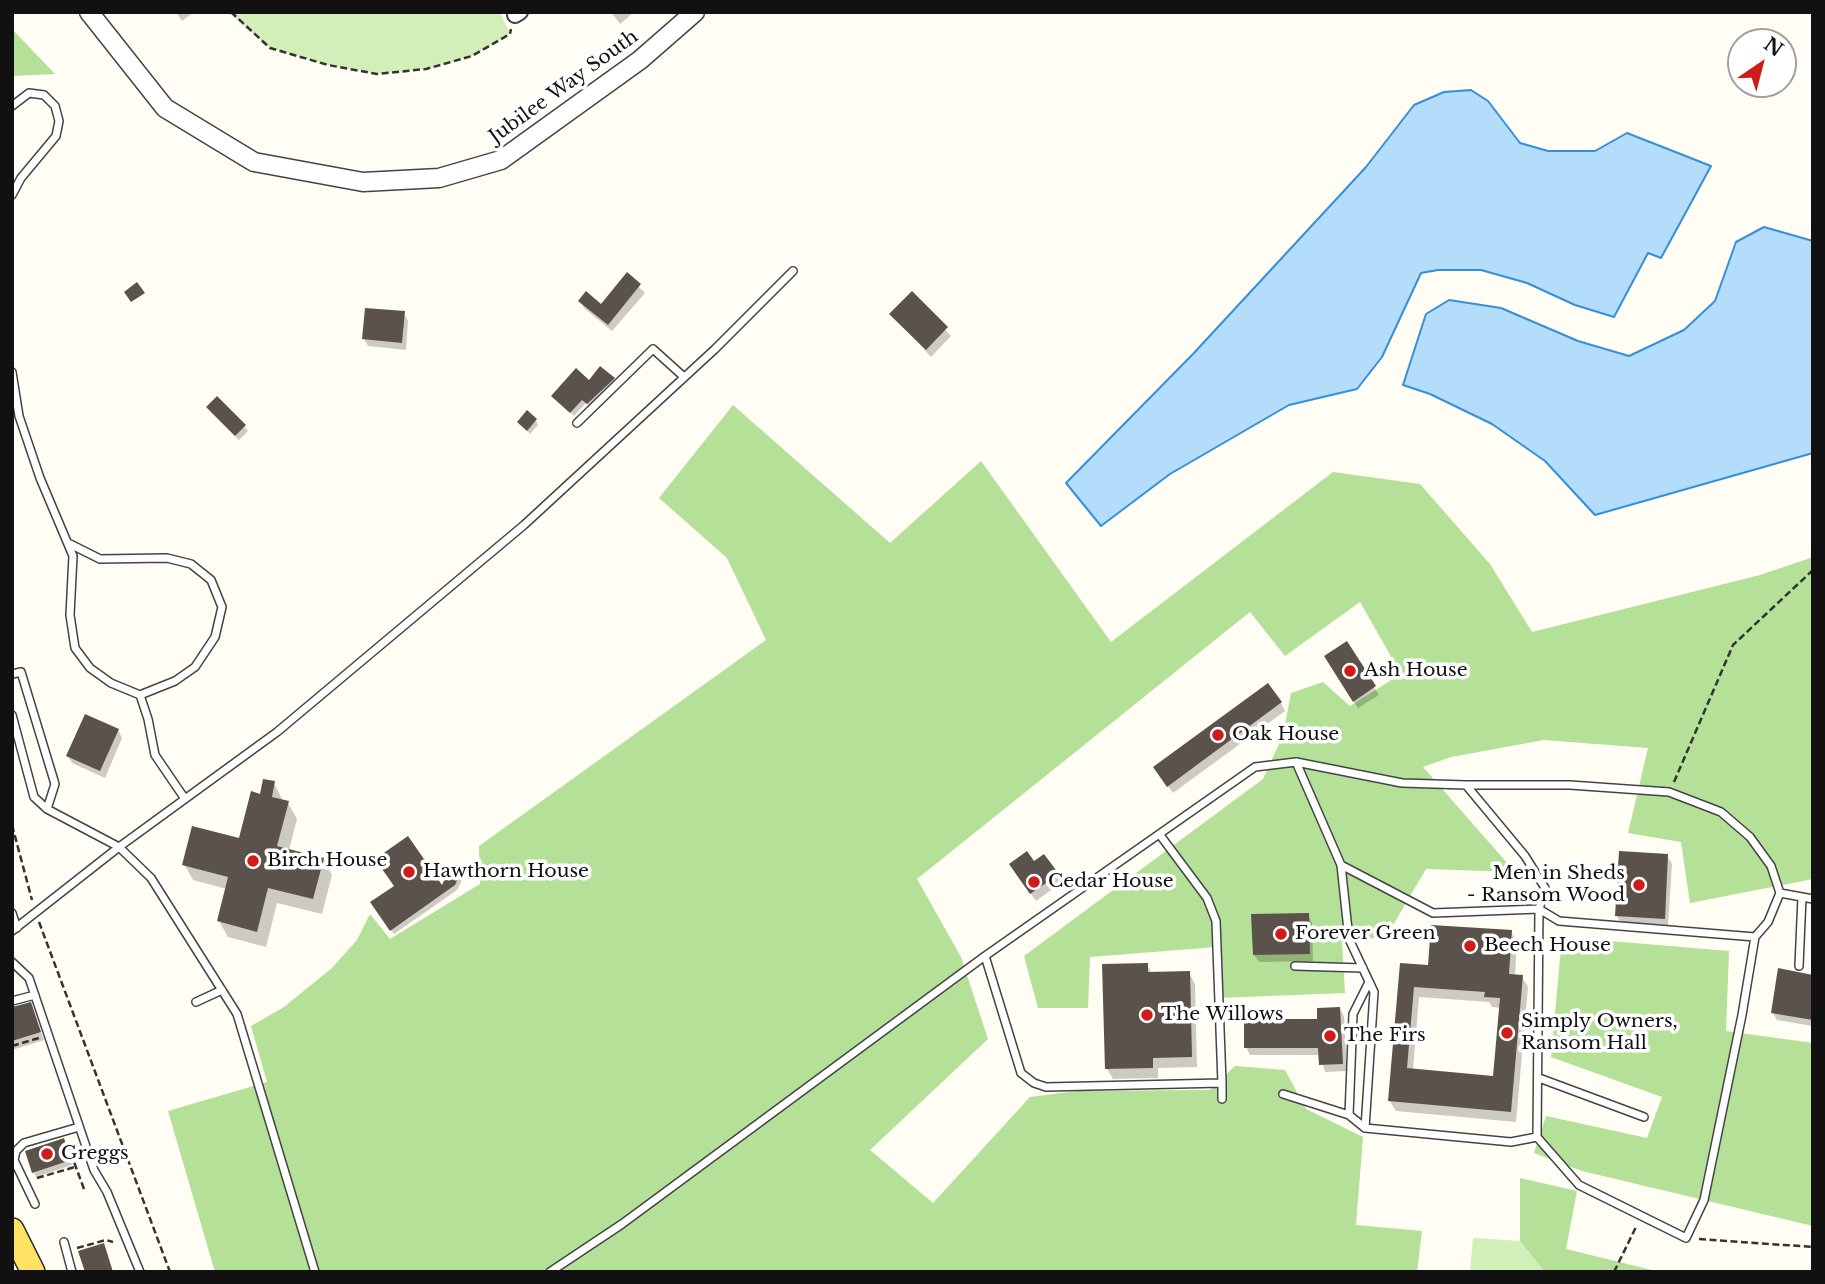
<!DOCTYPE html>
<style>
body{margin:0}
#map{position:relative;width:1825px;height:1284px;overflow:hidden;background:#fffdf4;font-family:"Libre Baskerville",serif}
canvas{display:block}
.frame{position:absolute;inset:0;border:14px solid #111;pointer-events:none}
.north{position:absolute;left:1727px;top:28px;width:70px;height:70px;box-sizing:border-box;background:#fff;border:2px solid #a0a0a0;border-radius:50%;rotate:35deg;font-size:19px;font-weight:700;line-height:28px;text-align:center;color:#111}
.north::after{content:'';display:block;margin:auto;width:24px;height:32px;background:#ce1c1b;clip-path:polygon(50% 0,100% 100%,50% 72%,0 100%)}
</style>
<div id="map">
<canvas width="1825" height="1284"></canvas>
<div class="frame"></div>
<div class="north">N</div>
</div>
<script>
const g = document.querySelector('canvas').getContext('2d');
g.lineJoin = 'round';
function fill(path, color) { g.fillStyle = color; g.fill(path, 'evenodd'); }
const poly = rows => new Path2D(rows.map(r => 'M' + r).join(''));
function stroke(path, color, width, dash) { g.strokeStyle = color; g.lineWidth = width; g.lineCap = dash ? 'butt' : 'round'; g.setLineDash(dash || []); g.stroke(path); }
function label(font, color, halo, rows, align = 'center') {
  g.font = font + ' "Libre Baskerville",serif'; g.lineWidth = 7; g.setLineDash([]); g.textBaseline = 'middle'; g.strokeStyle = halo; g.fillStyle = color; for (const [text, x, y, turn = 0] of rows) {
    g.save(); g.translate(x, y); g.rotate((+turn || 0) * Math.PI / 180); g.textAlign = isNaN(turn) ? turn : align; if (halo) g.strokeText(text, 0, 0); g.fillText(text, 0, 0); g.restore();
  }
}
fill(poly([
 [228,12,500,12,510,34,472,56,426,69,377,74,328,65,270,48],
 [1473,1238,1520,1241,1545,1272,1470,1272]
]), '#d2eeb9');
fill(poly([
 [12,29,55,74,12,76],
 [733,405,890,543,981,461,1111,642,1333,472,1420,484,1490,564,1532,632,1760,575,1813,557,1813,879,1690,903,1681,842,1628,833,1648,748,1544,740,1451,757,1423,767,1515,872,1426,869,1386,937,1342,941,1345,993,1217,998,1216,947,1090,957,1088,1008,1038,1008,1024,956,1263,779,1283,735,1291,693,1323,682,1350,706,1401,674,1360,602,1285,656,1250,612,917,879,961,957,988,1039,870,1150,933,1203,1030,1097,1077,1091,1210,1090,1235,1066,1285,1070,1306,1109,1363,1137,1356,1225,1422,1231,1417,1272,215,1272,168,1111,267,1082,251,1026,284,1007,332,968,357,940,370,914,390,939,480,884,479,846,766,640,727,558,659,498],
 [1562,937,1729,951,1726,1031,1813,1043,1813,1226,1582,1171,1534,1153,1546,1116,1647,1138,1662,1097,1551,1057],
 [1520,1178,1577,1191,1566,1249,1660,1272,1545,1272,1520,1241]
]), '#b4e097');
const water = poly([
 [1471,90,1488,101,1520,143,1548,151,1595,151,1627,133,1711,166,1661,258,1648,253,1614,317,1575,305,1527,283,1481,270,1438,270,1421,273,1382,357,1357,389,1289,405,1170,474,1101,526,1066,483,1193,354,1366,167,1414,105,1444,92,1471,90],
 [1764,227,1813,241,1813,453,1595,515,1545,461,1492,424,1430,394,1403,385,1426,314,1449,300,1501,308,1578,341,1629,356,1684,330,1715,301,1736,242,1764,227]
]);
fill(water, '#b4ddfb');
stroke(water, '#358fd9', 2);
fill(poly([
 [176,12,194,12,182,21],
 [611,12,634,12,620,24],
 [627,275,645,293,612,331,584,308,580,301,601,306],
 [912,294,951,336,931,357,892,314],
 [404,313,408,321,406,350,368,346,364,339],
 [614,379,616,383,591,408,586,403,574,416,554,396,590,383],
 [217,398,248,431,239,440,211,412],
 [536,421,538,425,530,434,519,422],
 [1347,644,1379,695,1358,708,1330,665],
 [1281,703,1285,711,1173,793,1160,775],
 [118,730,122,738,105,778,72,763,68,756],
 [274,783,283,801,288,803,297,819,289,850,323,859,332,875,322,914,277,903,266,947,228,937,219,921,227,889,193,880,184,864,240,841,261,796],
 [1667,856,1672,864,1668,926,1621,924,1617,916],
 [1034,863,1057,875,1062,882,1036,901,1015,872],
 [461,872,464,876,457,890,394,934,375,907,443,888],
 [1308,915,1312,923,1313,961,1259,962,1254,955],
 [1510,931,1517,942,1515,976,1522,977,1528,987,1516,1122,1396,1111,1389,1100,1402,965,1430,967],
 [1419,997,1489,1002,1492,1007,1501,1008,1495,1078,1413,1070],
 [1147,965,1152,974,1189,973,1195,984,1197,1067,1158,1068,1158,1078,1113,1079,1107,1069],
 [1813,976,1813,1026,1777,1020,1772,1012],
 [30,1004,44,1040,12,1050,12,1010],
 [1340,1009,1344,1016,1347,1071,1325,1072,1320,1055,1250,1055,1246,1047,1319,1021],
 [65,1145,72,1165,36,1177,34,1172]
]), '#0003');
fill(poly([
 [627,272,641,284,608,325,578,301,586,291,601,304],
 [137,282,145,293,131,302,124,292],
 [912,291,948,327,926,350,889,314],
 [365,308,405,311,402,343,362,339],
 [600,366,615,378,587,404,582,400,570,413,551,396,576,368,589,380],
 [217,396,246,425,235,436,206,407],
 [527,410,537,419,527,431,517,422],
 [1347,641,1376,686,1353,702,1324,656],
 [1268,683,1282,702,1167,787,1153,767],
 [85,714,119,729,100,771,66,756],
 [263,779,275,781,272,797,289,801,277,846,324,858,313,899,268,888,257,932,217,921,228,877,182,865,192,826,239,838,251,791,260,794],
 [408,836,442,885,451,865,462,870,455,885,390,931,370,902,394,886,375,859],
 [1027,851,1034,861,1044,854,1059,874,1030,894,1009,864],
 [1619,851,1668,854,1665,919,1615,916],
 [1309,913,1310,954,1253,955,1251,914],
 [1431,925,1512,930,1509,974,1523,975,1511,1112,1388,1101,1400,963,1428,965],
 [1414,987,1485,992,1484,997,1500,998,1493,1076,1407,1068],
 [1148,963,1148,972,1190,971,1192,1057,1153,1058,1153,1068,1105,1069,1102,964],
 [1778,968,1813,975,1813,1020,1771,1013],
 [31,1002,41,1032,12,1041,12,1007],
 [1340,1007,1343,1064,1319,1065,1318,1048,1244,1048,1244,1019,1317,1019,1317,1008],
 [64,1138,71,1160,32,1173,25,1151],
 [104,1243,113,1272,85,1272,78,1251]
]), '#5b524c');
const service = poly([
 [12,106,29,93,44,95,55,106,59,121,56,136,21,178,12,195],
 [12,372,19,416,40,478,73,556,70,615,75,648,90,668,111,683,140,695,148,719,155,755,185,799],
 [577,423,653,349,684,377],
 [68,543,100,559,167,558,191,564,211,580,222,607,215,637,195,667,175,681,140,695],
 [12,674,21,672,55,784,47,809],
 [12,715,34,797,47,809,119,847,151,878,237,1014,315,1272],
 [1466,785,1570,785,1669,792,1721,812,1750,837,1771,866,1780,893,1768,922,1755,937,1742,1015,1704,1200,1686,1238,1579,1185,1537,1137,1539,909],
 [1341,865,1349,939,1374,992,1365,1128],
 [1780,893,1813,899],
 [1539,909,1559,921,1755,937],
 [12,913,17,928],
 [12,931,119,847,277,732,524,525,715,349,793,271],
 [985,956,1021,1073,1034,1083,1046,1087,1222,1083,1216,921,1207,898,1160,835],
 [12,962,29,978,94,1170,107,1192,140,1272],
 [1295,966,1363,968],
 [1799,966,1802,897],
 [12,1001,35,995],
 [196,1002,222,990],
 [1539,1078,1644,1117],
 [1283,1094,1349,1115,1365,1128,1511,1142,1537,1137],
 [1222,1099,1222,1083],
 [1349,1115,1353,1014,1369,982],
 [35,1204,14,1160,16,1151,24,1143,79,1127],
 [64,1242,72,1272],
 [550,1272,622,1224,985,956,1255,767,1296,762,1402,783,1466,785,1525,856,1545,888,1539,909,1433,913,1341,865,1296,762]
]);
const minor = poly([
 [515,15,520,12]
]);
const tertiary = poly([
 [89,12,165,108,254,162,363,182,439,178,501,160,640,60,695,12]
]);
const primary = poly([
 [12,1230,33,1272]
]);
stroke(service, '#444', 10);
stroke(minor, '#444', 18);
stroke(tertiary, '#444', 21);
stroke(primary, '#222', 26);
stroke(poly([
 [231,12,270,48,328,65,377,74,426,69,472,56,510,34,511,29],
 [1674,782,1733,645,1813,570],
 [12,825,32,900],
 [39,922,170,1272],
 [12,1046,39,1038],
 [67,1143,84,1189],
 [37,1178,75,1167],
 [1699,1239,1813,1247],
 [77,1248,106,1240,113,1242],
 [1614,1272,1636,1227]
]), '#333', 2.5, [7, 3.5]);
stroke(service, '#fff', 7);
stroke(minor, '#fff', 14);
stroke(tertiary, '#fff', 18);
stroke(primary, '#ffe164', 23);
for (const [x, y, r, color] of [
 [1350,671,7,"#ce1c1b"],
 [1218,735,7,"#ce1c1b"],
 [253,861,7,"#ce1c1b"],
 [409,872,7,"#ce1c1b"],
 [1034,882,7,"#ce1c1b"],
 [1639,885,7,"#ce1c1b"],
 [1281,934,7,"#ce1c1b"],
 [1470,946,7,"#ce1c1b"],
 [1147,1015,7,"#ce1c1b"],
 [1507,1033,7,"#ce1c1b"],
 [1330,1036,7,"#ce1c1b"],
 [47,1154,7,"#ce1c1b"]
]) { const dot = new Path2D(); dot.arc(x, y, r, 0, 2 * Math.PI); g.fillStyle = color; g.fill(dot); stroke(dot, '#fff', 2.5); }
label('19px', '#111', '#fff', [
 ["Jubilee Way South",564,87,-36]
]);
label('19px', '#111', '#fff', [
 ["Ash House",1364,671],
 ["Oak House",1232,735],
 ["Birch House",267,861],
 ["Hawthorn House",423,872],
 ["Men in Sheds",1625,874,"right"],
 ["- Ransom Wood",1625,896,"right"],
 ["Cedar House",1048,882],
 ["Forever Green",1295,934],
 ["Beech House",1484,946],
 ["The Willows",1161,1015],
 ["Simply Owners,",1521,1022],
 ["Ransom Hall",1521,1044],
 ["The Firs",1344,1036],
 ["Greggs",61,1154]
], 'left');
</script>
